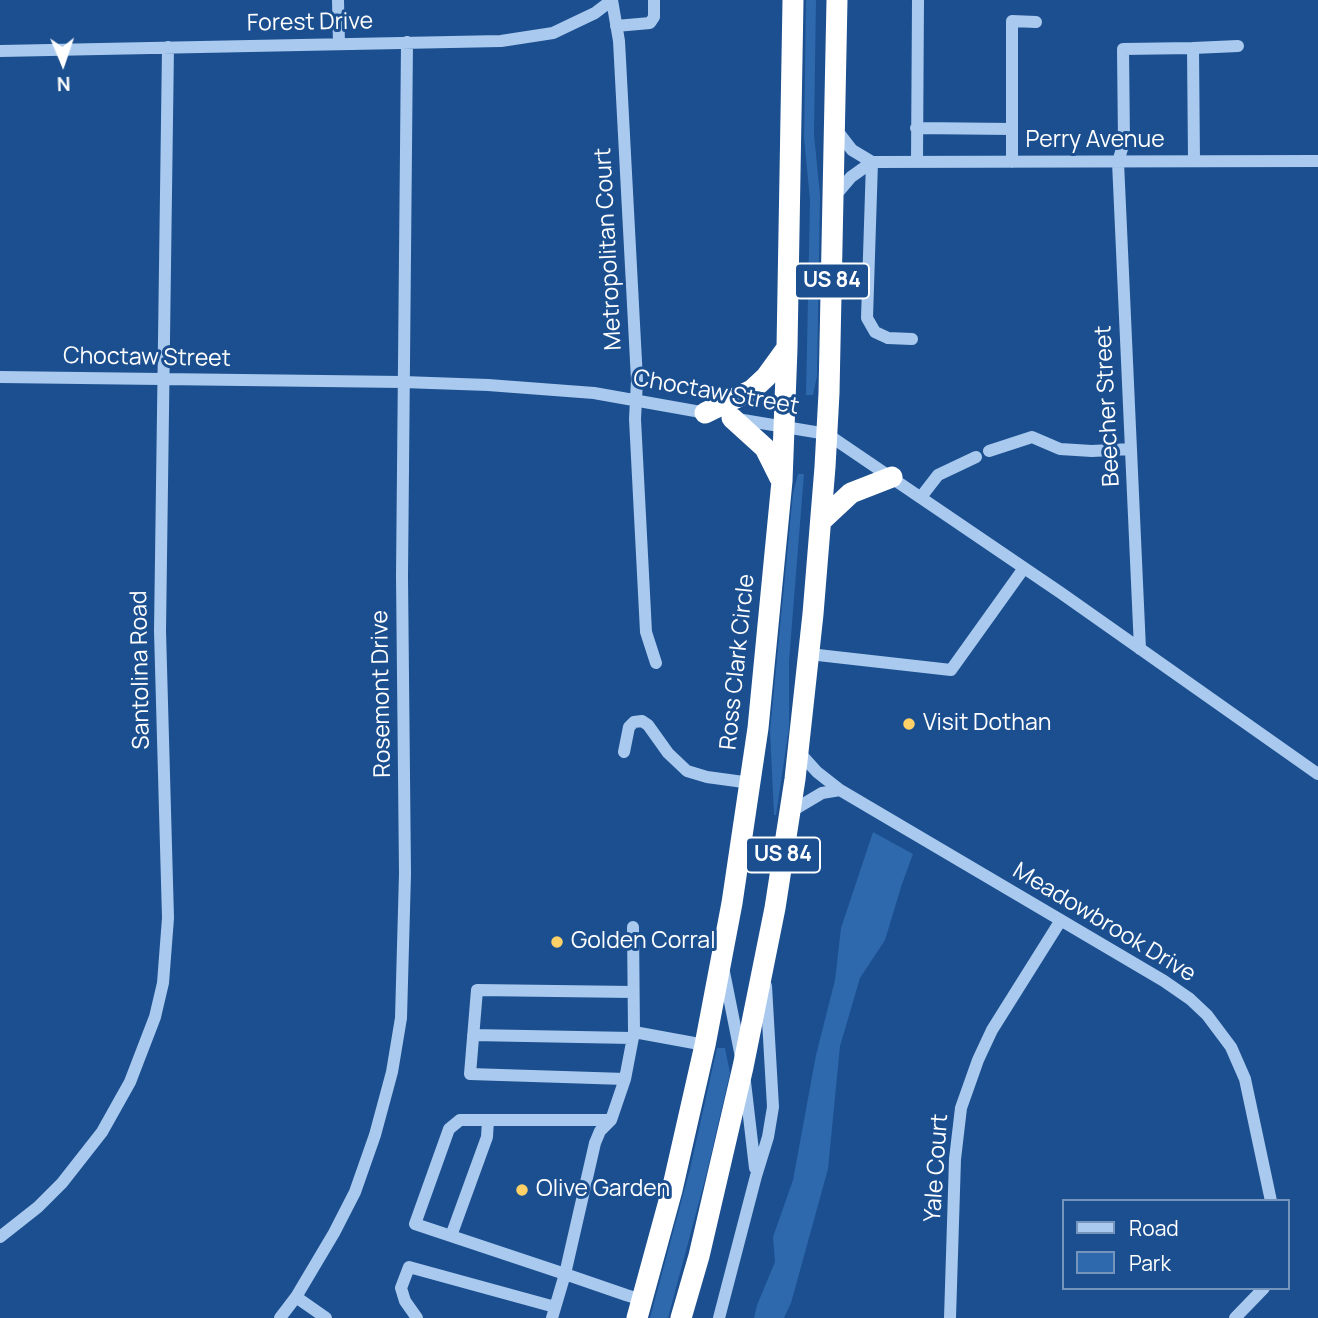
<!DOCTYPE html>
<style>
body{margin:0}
#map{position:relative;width:1318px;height:1318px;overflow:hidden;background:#1b4f8f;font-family:Manrope,sans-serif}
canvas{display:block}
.legend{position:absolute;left:1062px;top:1199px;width:228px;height:91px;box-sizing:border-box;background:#1b4f8f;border:2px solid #7695bc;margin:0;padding:9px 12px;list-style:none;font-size:21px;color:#fff}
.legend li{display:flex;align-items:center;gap:14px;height:35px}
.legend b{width:35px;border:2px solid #7695bc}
.north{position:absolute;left:28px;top:28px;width:70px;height:70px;-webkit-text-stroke:5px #1b4f8f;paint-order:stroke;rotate:178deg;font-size:19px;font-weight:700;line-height:28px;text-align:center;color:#fff}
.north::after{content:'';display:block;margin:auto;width:24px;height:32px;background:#fff;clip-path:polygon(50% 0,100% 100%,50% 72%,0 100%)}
</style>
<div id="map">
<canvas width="1318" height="1318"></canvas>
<ul class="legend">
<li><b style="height:9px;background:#a9c9ee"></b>Road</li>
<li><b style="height:19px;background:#2e69ad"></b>Park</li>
</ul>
<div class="north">N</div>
</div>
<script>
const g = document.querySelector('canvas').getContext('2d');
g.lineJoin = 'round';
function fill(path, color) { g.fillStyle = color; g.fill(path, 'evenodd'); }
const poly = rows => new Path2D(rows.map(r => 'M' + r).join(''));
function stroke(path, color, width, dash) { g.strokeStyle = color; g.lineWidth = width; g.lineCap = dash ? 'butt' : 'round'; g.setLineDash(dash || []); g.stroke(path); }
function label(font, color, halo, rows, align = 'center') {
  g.font = font + ' Manrope,sans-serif'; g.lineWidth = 6; g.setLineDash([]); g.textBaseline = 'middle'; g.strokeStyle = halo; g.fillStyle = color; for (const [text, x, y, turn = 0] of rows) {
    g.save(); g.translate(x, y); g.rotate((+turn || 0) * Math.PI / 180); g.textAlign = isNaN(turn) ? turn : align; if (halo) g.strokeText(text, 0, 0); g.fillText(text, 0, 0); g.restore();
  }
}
fill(poly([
 [806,0,816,0,814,134,820,196,817,376,813,395,806,395,810,200,804,137],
 [798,474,804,474,789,661,789,728,776,815,774,815,770,731,793,493],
 [873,832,913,854,902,884,885,940,860,978,840,1046,828,1169,791,1303,784,1318,754,1318,757,1305,775,1262,773,1237,793,1180,816,1055,835,980,841,928],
 [717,1048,725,1048,730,1073,707,1172,668,1318,650,1318,690,1169]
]), '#2e69ad');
stroke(poly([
 [338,0,339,44],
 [612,0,619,41,637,380,635,419,646,632,656,663],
 [616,26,650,23,654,17,654,0],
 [1193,48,1238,46],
 [0,51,501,41,553,33,595,13,612,0],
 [835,128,852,150,872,162,1318,161],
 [916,128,1012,129],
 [872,162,867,318,875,332,888,338,912,339],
 [917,162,918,0],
 [1012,162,1012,21,1036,22],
 [834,197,851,177,872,162],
 [0,377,403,382,488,385,594,393,712,414],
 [737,419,827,434,1061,593,1318,774],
 [989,451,1032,437,1060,449,1092,451,1131,449],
 [921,497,938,475,976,457],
 [1140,649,1118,162,1124,142,1123,49,1193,48,1194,161],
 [809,654,951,670,1024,568],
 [798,751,817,772,840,790,1164,981,1190,999,1207,1015,1231,1047,1245,1079,1271,1201],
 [624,752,629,727,634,722,642,721,648,725,668,753,687,771,707,777,751,783],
 [790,812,822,793,840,790],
 [633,927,634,1032,705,1045],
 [724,972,741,1057],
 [633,992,477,990,470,1074,625,1079,634,1032],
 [473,1035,632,1038],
 [745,1082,755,1168],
 [611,1120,625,1079],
 [451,1236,487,1137,488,1120],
 [0,1237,38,1207,62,1183,102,1132,130,1082,155,1017,163,983,168,918,160,631,168,47],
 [296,1297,326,1318],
 [280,1318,296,1297,334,1233,355,1192,375,1135,392,1072,401,1018,405,874,402,576,407,42],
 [417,1318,405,1301,401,1288,409,1267,555,1307],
 [552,1318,565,1274,595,1143,600,1131,611,1120,460,1120,449,1129,415,1224,565,1274,626,1295,642,1300],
 [719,1318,756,1176,768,1137,773,1107,766,986],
 [950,1318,955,1159,961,1108,978,1060,992,1030,1061,920],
 [1235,1318,1264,1288]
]), '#a9c9ee', 12);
stroke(poly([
 [705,413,752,390,766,377,787,348],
 [732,418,765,448,780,478],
 [821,521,851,493,892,477],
 [637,1318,672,1190,705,1045,732,903,758,728,782,481,787,348,793,0],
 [681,1318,699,1256,743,1067,775,908,795,779,813,614,825,467,829,393,837,0]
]), '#fff', 21);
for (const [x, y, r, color] of [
 [909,724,7,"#ffd166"],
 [557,942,7,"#ffd166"],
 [522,1190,7,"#ffd166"]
]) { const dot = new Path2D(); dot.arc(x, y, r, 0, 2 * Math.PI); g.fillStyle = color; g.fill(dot); stroke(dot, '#1b4f8f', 2.5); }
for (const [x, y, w] of [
 [832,281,74],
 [783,855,74]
]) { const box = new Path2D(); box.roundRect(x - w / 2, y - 17.5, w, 35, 5); g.fillStyle = '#1b4f8f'; g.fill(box); stroke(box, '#fff', 2); }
label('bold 21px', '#fff', null, [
 ["US 84",832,281],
 ["US 84",783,855]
]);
label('23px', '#fff', '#1b4f8f', [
 ["Forest Drive",310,23,-1],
 ["Perry Avenue",1095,141],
 ["Metropolitan Court",609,249,-93],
 ["Choctaw Street",147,358,1],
 ["Choctaw Street",716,393,10],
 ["Beecher Street",1108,406,-93],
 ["Ross Clark Circle",738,662,-84],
 ["Santolina Road",141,670,-91],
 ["Rosemont Drive",382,694,-91],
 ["Meadowbrook Drive",1104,923,31],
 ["Yale Court",937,1168,-86]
]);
label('23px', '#fff', '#1b4f8f', [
 ["Visit Dothan",923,724],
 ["Golden Corral",571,942],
 ["Olive Garden",536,1190]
], 'left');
</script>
